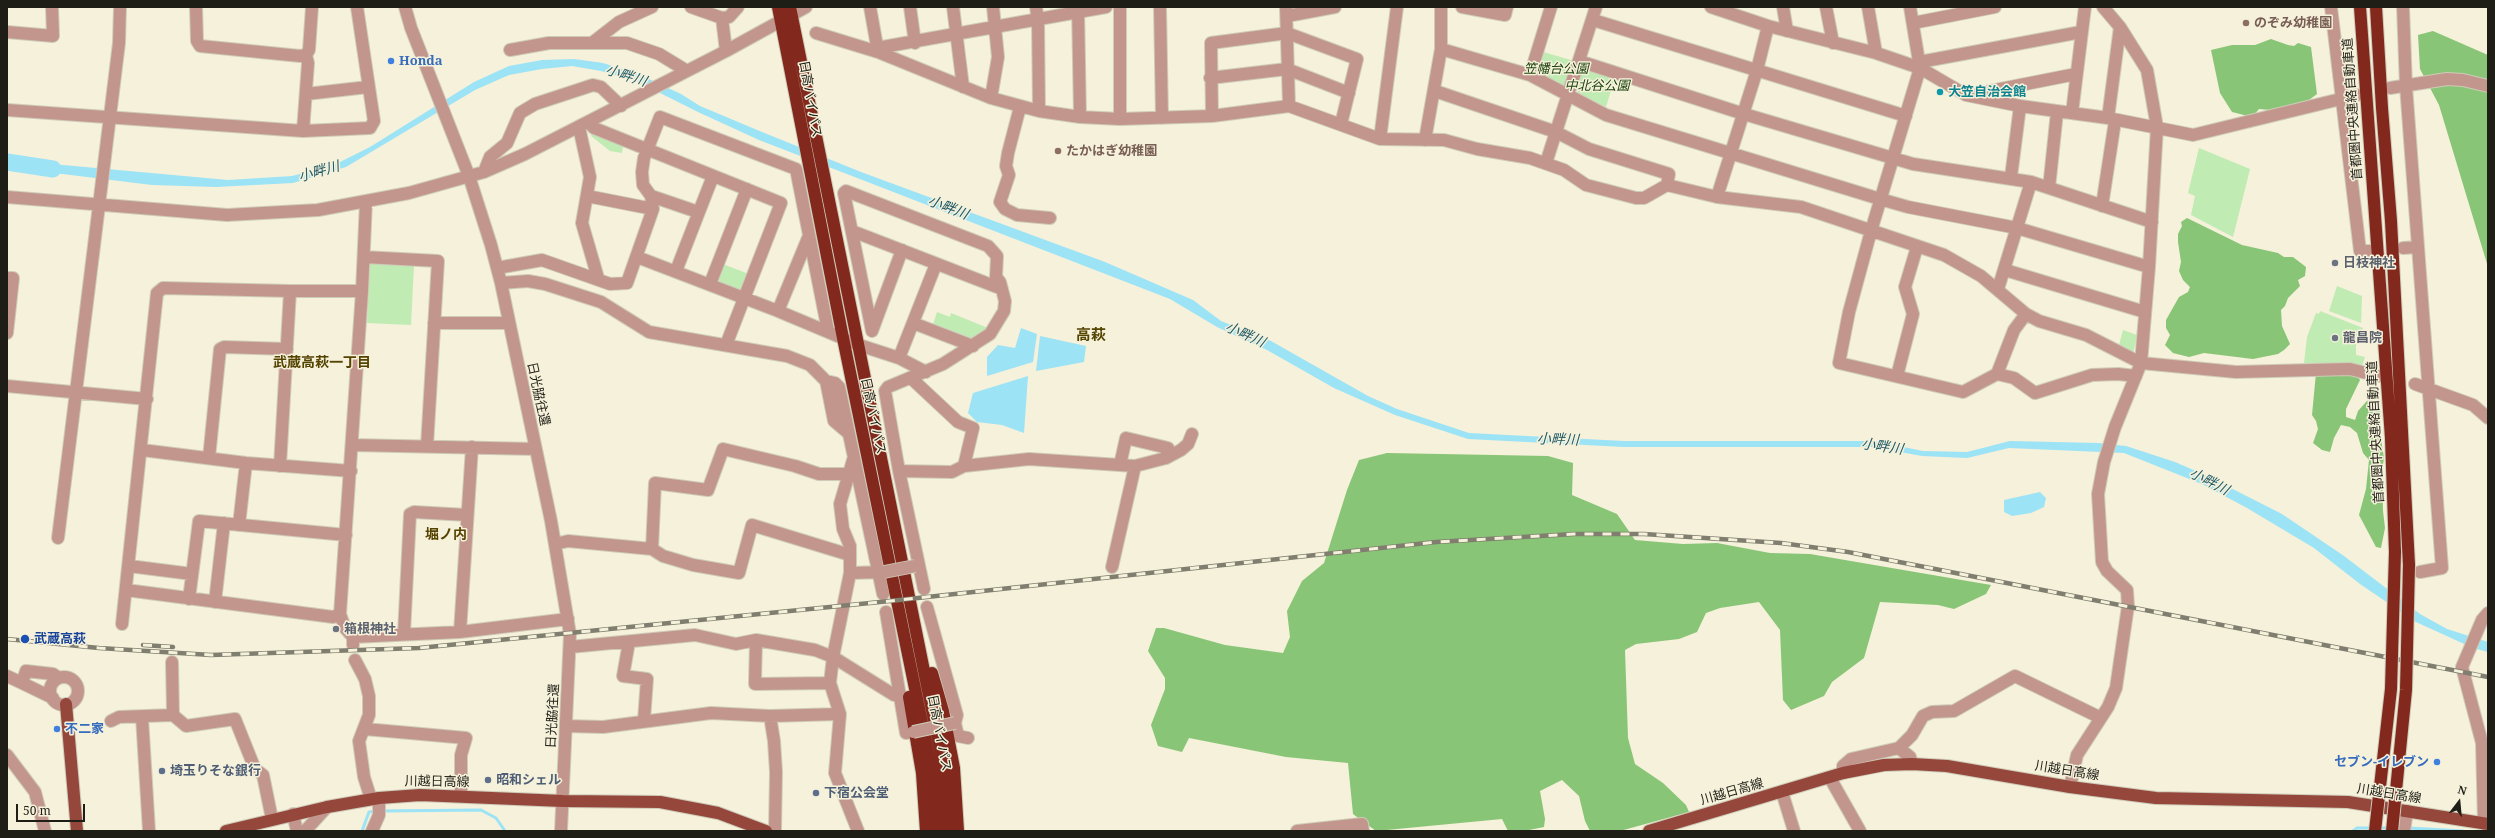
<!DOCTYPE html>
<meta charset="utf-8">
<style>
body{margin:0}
#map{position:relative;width:2495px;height:838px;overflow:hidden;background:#f5f1db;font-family:"Noto Serif",serif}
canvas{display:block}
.frame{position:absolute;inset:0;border:8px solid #1f1e16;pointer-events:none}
.north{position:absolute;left:2439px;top:782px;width:40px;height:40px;-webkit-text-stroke:3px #f5f1db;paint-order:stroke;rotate:16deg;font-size:11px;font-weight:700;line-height:16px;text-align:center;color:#1f1e16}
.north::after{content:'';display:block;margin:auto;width:14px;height:18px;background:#1f1e16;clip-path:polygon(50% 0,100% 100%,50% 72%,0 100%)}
.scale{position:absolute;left:16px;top:804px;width:69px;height:18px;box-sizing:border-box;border:2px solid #1f1e16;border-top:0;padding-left:5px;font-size:12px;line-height:14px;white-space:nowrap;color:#1f1e16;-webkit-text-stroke:3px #f5f1db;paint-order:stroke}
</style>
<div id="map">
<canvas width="2495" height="838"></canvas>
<div class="frame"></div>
<div class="north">N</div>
<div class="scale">50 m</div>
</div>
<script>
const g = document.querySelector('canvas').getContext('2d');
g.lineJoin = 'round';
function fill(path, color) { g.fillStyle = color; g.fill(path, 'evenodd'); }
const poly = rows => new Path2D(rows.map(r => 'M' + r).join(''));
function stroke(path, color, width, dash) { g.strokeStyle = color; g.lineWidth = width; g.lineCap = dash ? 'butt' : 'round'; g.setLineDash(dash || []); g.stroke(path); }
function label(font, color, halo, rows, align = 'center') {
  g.font = font + ' "Noto Serif","Noto Sans JP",serif'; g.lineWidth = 3; g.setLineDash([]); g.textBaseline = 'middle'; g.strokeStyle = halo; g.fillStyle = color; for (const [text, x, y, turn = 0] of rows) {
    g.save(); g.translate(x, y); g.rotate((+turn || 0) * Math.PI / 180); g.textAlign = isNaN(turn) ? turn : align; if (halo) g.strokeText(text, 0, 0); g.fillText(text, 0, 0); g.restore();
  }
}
fill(poly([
 [1540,51,1574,61,1565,89,1533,74],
 [1583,67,1615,77,1606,107,1580,95,1577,90],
 [592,133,623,146,622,153,610,151,591,136],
 [2199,148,2250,169,2233,237,2191,215,2195,196,2188,193],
 [370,263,414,265,411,325,367,323],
 [720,263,749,274,743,289,740,291,717,283],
 [2337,286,2362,296,2361,323,2329,311],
 [2320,311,2363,328,2356,346,2356,355,2365,357,2362,366,2346,363,2304,363,2307,337,2316,313,2319,314],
 [937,312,950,317,951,313,988,328,972,342,932,328],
 [2123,330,2137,335,2133,355,2118,349]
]), '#c0ebb3');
fill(poly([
 [2433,31,2488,55,2488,267,2439,105,2420,69,2418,35],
 [2271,39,2288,45,2294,46,2298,43,2311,47,2317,94,2309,100,2270,110,2259,109,2254,115,2248,116,2232,112,2220,93,2211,50,2232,45,2255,45],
 [2187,218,2242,245,2278,253,2284,257,2293,257,2306,267,2305,276,2298,280,2300,286,2288,298,2285,306,2281,310,2282,326,2290,344,2284,350,2278,354,2253,359,2204,353,2189,357,2173,353,2165,345,2170,335,2166,328,2166,320,2179,297,2188,292,2190,287,2183,280,2179,271,2181,262,2178,242,2178,234,2182,226,2181,222],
 [2316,373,2356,374,2360,380,2346,409,2346,417,2355,420,2358,411,2373,394,2379,400,2381,414,2381,439,2384,458,2382,471,2383,511,2385,528,2381,548,2376,547,2359,515,2366,489,2369,460,2363,453,2357,433,2350,427,2341,425,2334,438,2330,452,2322,450,2313,443,2318,429,2316,421,2312,415],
 [1387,453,1548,456,1573,463,1572,495,1617,514,1635,540,1683,544,1717,543,1770,553,1810,554,1991,585,1986,594,1954,609,1938,605,1880,602,1864,658,1832,682,1824,696,1791,710,1783,700,1780,630,1759,602,1720,608,1706,613,1697,632,1679,639,1636,644,1625,650,1628,738,1635,764,1663,783,1686,805,1689,812,1620,831,1590,831,1585,821,1579,796,1562,780,1540,791,1545,819,1544,827,1524,831,1508,831,1502,819,1376,831,1353,814,1348,763,1286,757,1189,738,1182,752,1158,746,1151,725,1165,689,1165,678,1148,651,1156,628,1164,628,1225,645,1283,653,1290,637,1287,611,1302,581,1324,563,1347,490,1359,460]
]), '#89c576');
fill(poly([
 [574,59,603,63,638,74,681,94,700,106,762,132,861,172,1105,262,1193,300,1221,321,1271,341,1368,396,1397,409,1469,433,1624,441,1874,441,1923,451,1967,452,2010,441,2098,443,2126,446,2175,462,2205,475,2282,514,2344,556,2420,614,2447,629,2488,642,2488,652,2473,648,2416,622,2360,584,2314,548,2247,508,2202,484,2124,453,2009,448,1967,458,1922,456,1873,447,1624,447,1468,439,1395,415,1334,388,1267,350,1217,327,1170,299,759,140,698,112,636,81,601,71,572,66,542,69,509,75,475,90,346,167,293,183,216,187,152,185,30,170,30,162,228,180,292,176,334,165,370,147,474,82,509,66,542,60],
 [1021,328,1037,334,1033,362,987,376,987,357,998,345,1015,348],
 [1040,336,1086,346,1084,362,1036,371],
 [1028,376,1024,433,1002,425,977,422,968,413,973,393],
 [2040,492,2046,498,2044,507,2031,513,2012,516,2004,512,2004,500]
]), '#9ce3f6');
stroke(poly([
 [382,811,481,810,496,818,505,831],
 [2378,828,2390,828],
 [2408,828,2463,831],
 [362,831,369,812,377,811],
 [2353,831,2357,828,2372,828]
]), '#9ce3f6', 3);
stroke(poly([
 [7,162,53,169]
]), '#9ce3f6', 17);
const minor = poly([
 [196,7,197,41,200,46,300,56,306,55,309,50,312,7],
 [405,7,411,28,469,176,491,245,501,283,551,521,570,634,561,831],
 [691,7,722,18],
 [870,7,878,52],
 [910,7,915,43],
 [953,7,963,87],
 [1036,7,1038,20,1039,111],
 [1078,7,1080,117],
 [1160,7,1162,118],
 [1286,7,1289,106],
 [1462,7,1505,15,1507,7],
 [1711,7,1768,26,1876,53,1920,68,1966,95,2020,106,2108,118,2193,135,2357,95],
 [1783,7,1787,31],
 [1826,7,1833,43],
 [1868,7,1876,53],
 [1910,7,1920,68,1871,231,1849,312,1839,363,1963,392,1997,374,2014,378,2035,393,2092,375,2118,374,2136,376],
 [2331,7,2360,251,2370,251],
 [2403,7,2406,86,2442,568,2420,572],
 [1287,16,1335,7],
 [1593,20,1906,116],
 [1913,23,1995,7],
 [7,32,53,36,52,7],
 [816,33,878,52,991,98,1039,111,1080,117,1120,119,1212,116,1289,106,1380,139,1444,140,1477,149,1530,158,1564,170,1586,185,1636,198,1644,198,1667,185,1717,197,1801,207,1944,255,1981,276,2026,314,2039,321,2086,335,2141,363,2236,372,2350,369,2378,376],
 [592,43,619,22,652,7],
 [877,48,1106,7],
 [1441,49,1530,75,1606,115,1880,199,1908,207,2017,228,2149,267],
 [510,50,549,43,627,43,659,54,687,71],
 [726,51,722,18,729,17,738,7],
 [1579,61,1744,114,1913,164,2031,182,2152,222],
 [1920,68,1925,61,2081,32],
 [1530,75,1551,7],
 [1210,78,1287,69,1349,93],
 [2390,88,2447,79,2463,80,2488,86],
 [1435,91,1556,132,1589,149,1669,174,1667,185],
 [306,94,368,87],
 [1975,94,2076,74],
 [991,98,998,57,993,7],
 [1020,107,1008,153,1006,166,1009,175,1000,202,1005,209,1017,215,1050,218],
 [7,110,303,131,370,128,374,121,357,7],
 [2072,113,2085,7],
 [1212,116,1211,43,1287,33,1357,59,1341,124],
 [2108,118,2120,27],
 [1120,119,1120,7],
 [589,123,594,128,781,203,726,345],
 [579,127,590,177,582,223,598,278],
 [303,131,308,63,306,55],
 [1380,139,1397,7],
 [1425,140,1441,49,1441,7],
 [1546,163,1596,7],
 [484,172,490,157,507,143,520,113,535,104,593,85,601,87,621,106],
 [2011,177,2020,106],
 [2049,188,2057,112],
 [587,196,653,209],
 [651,196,698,212],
 [7,197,227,215,318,210,409,193,484,172,525,154,726,51,806,7],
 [1717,197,1757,70,1768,26],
 [2102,206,2115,121],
 [852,231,1002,289],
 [2403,248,2418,247],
 [364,257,438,261,427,446],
 [637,257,778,311,859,345,899,358,926,372],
 [497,268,542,260,610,284,627,283,653,209,651,196,643,185,642,172,644,158,660,117,796,169,828,331],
 [2005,270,2145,312],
 [676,271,713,176],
 [7,278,13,278,7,333],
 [501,283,528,281,545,284,601,302,649,332,787,356,810,365,826,381,834,421,847,432],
 [710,284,747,189],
 [1998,289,2031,182],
 [778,311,808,238],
 [434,323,509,323],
 [913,323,973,346],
 [872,331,844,193,846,191,988,246,997,256,996,277,1000,282,1005,301,1004,311,990,334,943,364,888,387,885,391,899,471,952,472,964,466,1029,459,1135,466,1166,458,1168,448,1126,438,1120,465],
 [872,331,902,250],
 [899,358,936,264],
 [1997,374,2014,330,2026,314],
 [1897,376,1913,314,1905,287,1917,247],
 [912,379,958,422,973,428,964,466],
 [826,381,835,383,839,387,883,594],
 [2415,384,2473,405,2488,418],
 [7,386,147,399],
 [352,445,535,449],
 [142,450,246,463,351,471],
 [209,458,220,349,224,347,287,349],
 [1166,458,1181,450,1188,444,1192,434],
 [853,460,840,504,843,529,850,546,850,573,833,657,830,683,840,714,835,773,858,831],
 [280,466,290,291,362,291,366,202],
 [899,471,924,589],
 [239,525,246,463],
 [58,538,119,43,120,7],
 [555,544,568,541,652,549,663,556,693,565,739,573,752,525,850,555],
 [652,549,655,483,708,490,723,449,795,466,819,474,847,474],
 [129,566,192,574],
 [1112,567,1135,466],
 [850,573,884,572],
 [126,590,333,617,340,614,345,628,353,637,353,645],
 [189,599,199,521,346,535],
 [215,602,224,523],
 [927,607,957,715,955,723,958,736,968,738],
 [886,612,906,733,913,732],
 [340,614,362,291],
 [122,624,157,293,163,288,290,291],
 [460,632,472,447],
 [404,634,410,514,414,512,467,515],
 [353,637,460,632,568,619],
 [756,640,755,684,830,683],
 [629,642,623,676,647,679,644,720],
 [570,647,695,635,736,644,756,640,815,650,833,657,894,695],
 [355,660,365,679,369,696,369,715,359,741,364,777,371,799],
 [172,662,173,715],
 [7,676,22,683],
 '50 691a14 14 0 1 1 28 0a14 14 0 1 1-28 0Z',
 [53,698,22,683,26,671,53,674,59,678],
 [770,716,774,741,776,772,775,831],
 [142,717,149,831],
 [111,721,119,717,173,715,186,726,235,719,255,769,263,775,272,819],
 [566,726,603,727,711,713,770,716,840,714],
 [365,729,466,738,461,755,461,796],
 [1899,748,1910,757,1912,764],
 [7,755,35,792,45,831],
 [1843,773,1843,766,1851,759,1899,748,1912,735,1923,716,1932,712,1954,711,2015,676,2101,718],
 [1830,778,1860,831],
 [2070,787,2077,755,2108,707,2116,688,2128,606,2127,590,2107,571,2102,562,2098,494,2104,462,2115,427,2141,363,2149,267,2157,127,2147,70,2120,27,2103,7],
 [1782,792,1794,831],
 [293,814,297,831],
 [2484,824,2482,743,2462,667,2482,620,2488,613],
 [305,831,327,807],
 [372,831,379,815,379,798],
 [1297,831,1362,824,1363,831],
 [2404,831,2407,811]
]);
const major = poly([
 [66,704,77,831],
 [226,831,327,807,379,798,420,795,563,801,660,802,718,813,766,831],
 [1649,831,1843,773,1884,765,1912,764,1947,766,2070,787,2156,798,2348,802,2488,824]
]);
const highway = poly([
 [778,7,843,338,933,776,937,831],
 [790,7,944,770,949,831],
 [2360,7,2391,438,2395,552],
 [2376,7,2382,108,2391,221,2409,565],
 [932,673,943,711,954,768,958,831],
 [909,697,922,773,926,831]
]);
stroke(minor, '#cecbb8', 14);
stroke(major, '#cecbb8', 14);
stroke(highway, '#cecbb8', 14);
stroke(minor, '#c3968d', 12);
stroke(major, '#95473c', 12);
stroke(highway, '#82281d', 12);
const rail = poly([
 [7,639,99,648,211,655,419,648,890,601,1436,542,1574,534,1644,534,1781,543,1848,552,2488,677],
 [143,645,173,647]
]);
stroke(rail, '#807e6f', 4.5);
stroke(rail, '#f5f1db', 3, [9]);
const minorBridge = poly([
 [884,572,915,566],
 [913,732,955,723]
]);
const highwayBridge = poly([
 [2375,831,2391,689,2395,552],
 [2392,831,2406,690,2409,565]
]);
stroke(minorBridge, '#cecbb8', 14, []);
stroke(highwayBridge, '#cecbb8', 14, []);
stroke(minorBridge, '#c3968d', 12);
stroke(highwayBridge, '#82281d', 12);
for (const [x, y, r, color] of [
 [2246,23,4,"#8d6e63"],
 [391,61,4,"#3f7fe0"],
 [1940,92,4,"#0f9aa8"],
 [1058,151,4,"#8d6e63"],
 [2335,263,4,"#6b7280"],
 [2335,338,4,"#6b7280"],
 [336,629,4,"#6b7280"],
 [25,639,5,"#1a4fb4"],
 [57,729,4,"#3f7fe0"],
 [2437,762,4,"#3f7fe0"],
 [162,771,4,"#5c6f8a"],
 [488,780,4,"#5c6f8a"],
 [816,793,4,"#5c6f8a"]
]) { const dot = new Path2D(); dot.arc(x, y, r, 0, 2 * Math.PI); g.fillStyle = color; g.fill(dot); stroke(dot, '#f5f1db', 1.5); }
label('bold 13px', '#785e54', '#f5f1db', [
 ["のぞみ幼稚園",2254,23],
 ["たかはぎ幼稚園",1066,151]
], 'left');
label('bold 13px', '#366cbe', '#f5f1db', [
 ["Honda",399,61],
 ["不二家",65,729],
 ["セブン-イレブン",2429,762,"right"]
], 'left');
label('italic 13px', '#1d440e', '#f5f1db', [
 ["笠幡台公園",1556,69],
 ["中北谷公園",1597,86]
]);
label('bold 13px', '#0d838f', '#f5f1db', [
 ["大笠自治会館",1948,92]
], 'left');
label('13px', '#1f1e16', '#f5f1db', [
 ["日高バイパス",810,99,80],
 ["首都圏中央連絡自動車道",2353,109,-94],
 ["日光脇往還",538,394,78],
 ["日高バイパス",873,416,78],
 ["首都圏中央連絡自動車道",2376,432,-93],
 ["日光脇往還",553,716,-87],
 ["日高バイパス",939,733,79],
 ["川越日高線",2067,771,9],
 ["川越日高線",437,782,1],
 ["川越日高線",1732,792,-16],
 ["川越日高線",2389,794,9]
]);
label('bold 13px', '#5b616d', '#f5f1db', [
 ["日枝神社",2343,263],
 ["龍昌院",2343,338],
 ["箱根神社",344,629]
], 'left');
label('bold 13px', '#164399', '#f5f1db', [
 ["武蔵高萩",34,639]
], 'left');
label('bold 13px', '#4e5e75', '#f5f1db', [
 ["埼玉りそな銀行",170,771],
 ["昭和シェル",496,780],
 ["下宿公会堂",824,793]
], 'left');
label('italic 14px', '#205967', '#f5f1db', [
 ["小畔川",626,76,18],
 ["小畔川",319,172,-16],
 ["小畔川",948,208,21],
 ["小畔川",1245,335,24],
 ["小畔川",1558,440,2],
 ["小畔川",1882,447,8],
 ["小畔川",2209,482,27]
]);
label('bold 14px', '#554401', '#f5f1db', [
 ["武蔵高萩一丁目",322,363],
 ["堀ノ内",446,535]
]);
label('bold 15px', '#554401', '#f5f1db', [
 ["高萩",1091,336]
]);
</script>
